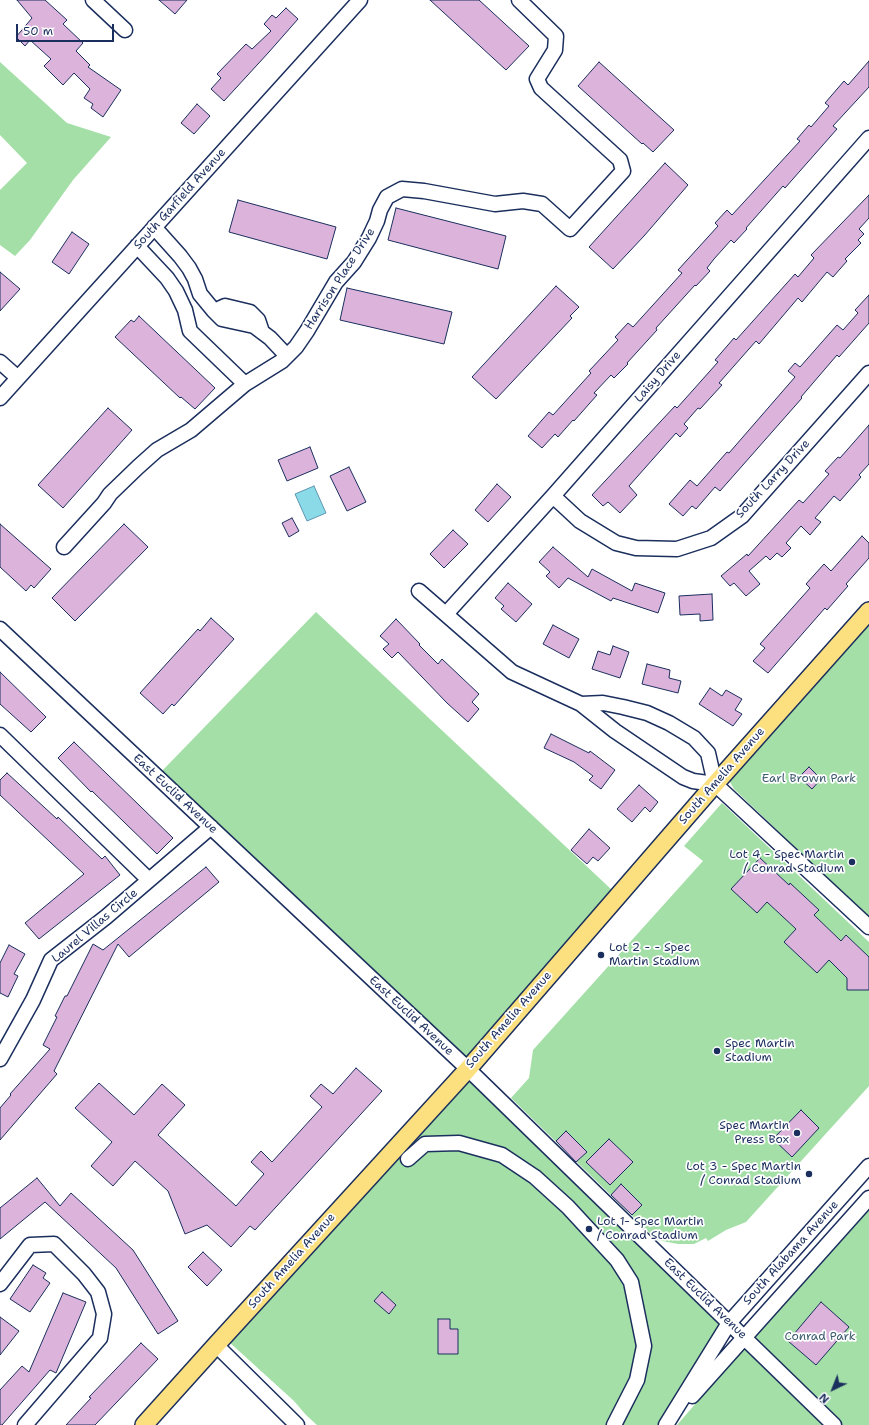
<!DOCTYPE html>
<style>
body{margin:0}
#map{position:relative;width:869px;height:1425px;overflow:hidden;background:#fff;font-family:"Shantell Sans",sans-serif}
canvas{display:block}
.north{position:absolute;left:813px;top:1369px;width:40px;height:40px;-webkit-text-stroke:3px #fff;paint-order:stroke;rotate:223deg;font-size:11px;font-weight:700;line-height:16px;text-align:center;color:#1b2f5e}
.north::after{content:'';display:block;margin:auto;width:14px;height:18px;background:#1b2f5e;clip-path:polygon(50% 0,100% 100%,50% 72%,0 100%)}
.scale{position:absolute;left:16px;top:24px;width:98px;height:18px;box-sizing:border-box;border:2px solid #1b2f5e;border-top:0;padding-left:5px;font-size:12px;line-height:14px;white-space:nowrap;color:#1b2f5e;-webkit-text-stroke:3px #fff;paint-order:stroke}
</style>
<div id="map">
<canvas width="869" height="1425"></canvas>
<div class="north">N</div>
<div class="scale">50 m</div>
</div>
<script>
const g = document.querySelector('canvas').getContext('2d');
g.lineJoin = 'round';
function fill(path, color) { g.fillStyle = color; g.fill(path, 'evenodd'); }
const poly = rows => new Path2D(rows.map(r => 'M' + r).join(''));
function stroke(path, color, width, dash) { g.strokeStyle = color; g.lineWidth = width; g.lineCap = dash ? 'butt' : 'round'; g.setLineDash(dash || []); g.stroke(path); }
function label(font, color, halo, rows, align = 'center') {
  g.font = font + ' "Shantell Sans",sans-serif'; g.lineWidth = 3.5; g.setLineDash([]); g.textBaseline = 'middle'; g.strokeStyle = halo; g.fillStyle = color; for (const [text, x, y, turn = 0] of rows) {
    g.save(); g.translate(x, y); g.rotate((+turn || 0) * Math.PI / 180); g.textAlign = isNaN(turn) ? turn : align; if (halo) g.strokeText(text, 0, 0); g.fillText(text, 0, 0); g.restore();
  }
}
fill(poly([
 [0,62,67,123,111,137,73,180,30,240,15,256,0,245,0,190,27,163,0,135],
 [316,612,613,891,468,1058,162,771],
 [869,622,869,918,734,789,730,782,731,777],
 [722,803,869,942,869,1086,746,1222,726,1230,708,1241,706,1238,694,1244,678,1244,657,1240,511,1098,529,1078,533,1050,703,861,684,846],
 [467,1079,720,1325,658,1425,317,1425,306,1415,294,1401,228,1341],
 [869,1207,869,1425,839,1425,755,1341,756,1334],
 [744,1348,823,1425,677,1425]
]), '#a3dfa6');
const water = poly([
 [314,486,326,513,307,521,295,494,314,486]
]);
fill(water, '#8adae7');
stroke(water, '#5e96b0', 1);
const building = poly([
 [17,0,45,0,67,20,63,24,83,43,76,51,90,65,88,67,121,90,103,117,91,108,93,104,84,98,90,89,74,73,63,85,44,66,51,59,30,40,25,46,16,37,32,18,17,0],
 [159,0,187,0,175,14,159,0],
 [430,0,479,0,529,46,506,70,430,0],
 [286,8,298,19,269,52,224,101,211,89,221,78,217,74,246,44,252,49,271,31,264,24,272,15,276,18,286,8],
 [869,61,869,87,833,126,837,129,785,188,783,186,746,228,747,229,734,243,731,240,714,259,707,268,710,271,696,286,695,285,656,328,657,330,627,363,628,364,614,378,611,375,594,393,597,395,574,421,573,420,558,437,555,434,542,448,528,436,549,412,553,415,591,373,589,371,618,340,615,337,628,323,633,327,682,273,678,270,718,226,715,223,727,210,732,215,800,141,797,139,809,125,811,127,829,106,825,103,844,81,848,85,869,61],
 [599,62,674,130,653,152,643,143,642,144,578,86,599,62],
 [197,104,210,116,194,134,181,123,197,104],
 [665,163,688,185,644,236,613,269,589,247,665,163],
 [869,195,869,218,859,229,864,234,858,240,861,243,845,259,847,261,833,277,827,272,802,302,798,298,759,344,756,341,719,383,722,385,700,409,698,408,684,424,688,428,680,437,676,433,629,486,637,495,620,513,608,502,603,506,592,495,675,406,677,408,718,362,715,360,734,338,736,340,795,274,798,277,814,258,811,255,869,195],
 [238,200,336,227,327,259,229,232,238,200],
 [396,208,506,236,498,269,388,240,396,208],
 [72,232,89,244,69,274,52,262,72,232],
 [0,272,20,289,0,311,0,272],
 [556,286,579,307,570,316,572,318,496,399,472,377,556,286],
 [347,288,452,312,444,344,340,320,347,288],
 [869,295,869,323,839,357,837,355,801,397,802,398,720,491,715,487,696,509,692,506,683,516,669,504,690,480,697,486,727,452,729,453,795,377,788,371,795,363,800,367,837,325,843,330,858,313,855,310,869,295],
 [139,316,215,388,195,409,181,397,180,398,115,337,131,320,134,322,139,316],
 [108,408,132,430,63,508,38,485,108,408],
 [869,425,869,464,859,475,861,477,840,501,834,496,815,518,821,522,810,535,801,526,786,543,791,548,782,557,777,553,770,560,766,556,749,571,760,584,746,596,734,583,730,586,721,576,747,554,748,556,799,500,803,503,829,474,825,471,838,457,840,458,869,425],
 [310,447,318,468,287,481,278,460,310,447],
 [349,467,366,502,347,511,330,476,349,467],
 [497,484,511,497,488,522,475,510,497,484],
 [292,518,299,531,289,537,282,523,292,518],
 [0,524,51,569,34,588,31,585,26,591,0,567,0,524],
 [124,524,148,547,75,621,52,598,124,524],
 [453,530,468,544,444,568,430,554,453,530],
 [862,536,869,543,869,558,846,584,848,586,827,610,825,608,768,673,753,661,765,648,760,644,810,588,806,584,824,564,831,571,862,536],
 [553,547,588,577,592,569,632,591,635,583,665,593,658,613,613,598,611,601,568,578,559,588,546,576,550,572,539,562,553,547],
 [508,583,532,604,516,622,501,609,504,606,495,598,508,583],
 [712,594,713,620,700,621,700,614,680,615,679,596,712,594],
 [211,618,234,639,174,706,172,704,163,714,140,693,198,629,200,631,211,618],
 [396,619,420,644,419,645,438,664,442,659,479,694,472,702,479,709,468,722,447,703,398,652,392,658,383,649,389,644,380,636,396,619],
 [553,625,579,639,569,658,543,644,553,625],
 [613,646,629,652,620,678,592,669,598,651,610,655,613,646],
 [647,664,670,670,669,678,681,681,678,693,642,684,647,664],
 [0,672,46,717,31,732,0,704,0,672],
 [710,688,722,696,726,690,742,699,735,710,742,714,733,726,699,704,710,688],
 [551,734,589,753,590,751,615,770,601,789,589,780,593,776,574,762,544,748,551,734],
 [74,742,173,838,157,854,92,791,91,792,58,758,74,742],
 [809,767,821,779,812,789,799,777,809,767],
 [7,773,57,819,58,817,102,859,105,856,120,875,39,939,25,923,84,874,0,795,0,780,7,773],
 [639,785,658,802,650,812,645,807,632,822,617,809,639,785],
 [589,829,610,848,598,861,593,857,587,864,571,850,589,829],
 [760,858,789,885,790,883,819,910,814,915,841,941,846,935,869,957,869,990,847,990,847,978,829,960,817,973,784,942,796,929,767,902,757,913,731,889,760,858],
 [206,867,219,882,129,957,118,944,54,1071,57,1074,0,1140,0,1108,11,1095,10,1094,50,1049,43,1045,57,1017,55,1016,65,996,67,996,93,944,103,950,206,867],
 [9,945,25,954,14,974,18,976,8,997,0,993,0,963,9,945],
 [356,1068,382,1091,255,1230,250,1226,231,1247,207,1225,185,1234,168,1191,135,1161,113,1186,91,1166,112,1142,75,1108,99,1083,134,1115,162,1084,185,1105,158,1135,236,1206,264,1174,251,1162,261,1151,272,1162,322,1107,310,1096,321,1084,333,1094,356,1068],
 [801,1110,819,1128,792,1157,773,1139,801,1110],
 [566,1131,587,1152,576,1162,556,1141,566,1131],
 [609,1139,633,1162,610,1185,586,1162,609,1139],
 [37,1178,60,1206,71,1193,133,1250,178,1321,158,1334,116,1268,45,1202,0,1239,0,1208,37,1178],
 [621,1184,642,1205,632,1215,611,1195,621,1184],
 [203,1252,222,1270,207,1286,188,1267,203,1252],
 [33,1265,46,1273,43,1278,50,1283,30,1312,10,1299,33,1265],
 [382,1292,396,1305,389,1314,374,1301,382,1292],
 [63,1293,86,1302,56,1373,50,1370,2,1425,0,1425,0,1390,22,1366,29,1372,63,1293],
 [821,1302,849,1327,816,1365,788,1341,821,1302],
 [0,1317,19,1331,0,1355,0,1317],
 [438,1319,450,1319,450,1329,458,1329,458,1354,438,1354,438,1319],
 [141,1343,158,1359,95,1425,66,1425,91,1398,89,1397,141,1343]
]);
fill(building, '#dbb3db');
stroke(building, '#1b2f5e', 1);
const minor = poly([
 [93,0,125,30],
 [154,227,180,256,189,268,195,279,200,294,214,311,222,319,254,326,270,338,287,356],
 [137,246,167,278,176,291,185,310,190,331,245,384],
 [214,311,225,306,250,312,258,320,262,332],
 [0,362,18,378],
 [0,398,360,0],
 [553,496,580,521,616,543,636,548,677,549,711,538,742,516,869,373],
 [64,547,104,503,110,494,138,467,157,450,191,430,245,384,282,361,296,347,307,331,336,282,354,262,369,238,377,221,380,210,387,197,402,189,424,191,495,204,523,201,542,204,570,229,623,171,620,160,541,88,537,79,555,50,556,36,519,0],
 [419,591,512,672,581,704],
 [446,614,553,496,869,138],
 [0,629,468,1069,834,1425],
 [0,735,149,880],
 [715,784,693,781,683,777,615,731,581,704,603,703,623,707,647,713,669,723,694,738,708,753,715,784,869,927],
 [0,1059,33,1000,51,960,106,917,211,827],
 [408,1159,425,1144,459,1143,502,1155,535,1177,568,1207,617,1260,631,1282,644,1346,637,1380,614,1425],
 [0,1284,30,1245,54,1244,84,1274,98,1292,104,1314,100,1338,25,1425],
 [216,1345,297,1425],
 [692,1396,869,1198],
 [666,1425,729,1323,869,1166]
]);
const major = poly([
 [144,1425,216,1345,468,1069,715,784,869,611]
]);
stroke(minor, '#1b2f5e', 17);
stroke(major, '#1b2f5e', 20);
stroke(minor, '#fff', 14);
stroke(major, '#fce080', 17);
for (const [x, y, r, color] of [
 [852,862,4,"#1b2f5e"],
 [601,955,4,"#1b2f5e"],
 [717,1051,4,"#1b2f5e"],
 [797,1133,4,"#1b2f5e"],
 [809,1174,4,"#1b2f5e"],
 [589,1229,4,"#1b2f5e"]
]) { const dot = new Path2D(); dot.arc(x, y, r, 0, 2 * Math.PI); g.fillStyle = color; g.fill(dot); stroke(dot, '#fff', 1.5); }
label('12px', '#1b2f5e', '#fff', [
 ["South Garfield Avenue",180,199,-48],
 ["Harrison Place Drive",340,279,-57],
 ["Laisy Drive",658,377,-49],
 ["South Larry Drive",773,479,-47],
 ["South Amelia Avenue",722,776,-49],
 ["East Euclid Avenue",175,794,43],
 ["Laurel Villas Circle",95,926,-40],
 ["East Euclid Avenue",411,1016,43],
 ["South Amelia Avenue",509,1020,-49],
 ["South Alabama Avenue",791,1253,-48],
 ["South Amelia Avenue",292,1261,-48],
 ["East Euclid Avenue",705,1299,44]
]);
label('12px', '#3d5b70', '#fff', [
 ["Earl Brown Park",809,779],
 ["Conrad Park",820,1337]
]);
label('12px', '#1b2f5e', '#fff', [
 ["Lot 4 - Spec Martin",844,855],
 ["/ Conrad Stadium",844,869],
 ["Lot 2 - - Spec",609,948,"left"],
 ["Martin Stadium",609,962,"left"],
 ["Spec Martin",725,1044,"left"],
 ["Stadium",725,1058,"left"],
 ["Spec Martin",789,1126],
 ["Press Box",789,1140],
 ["Lot 3 - Spec Martin",801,1167],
 ["/ Conrad Stadium",801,1181],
 ["Lot 1- Spec Martin",597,1222,"left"],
 ["/ Conrad Stadium",597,1236,"left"]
], 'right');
</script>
